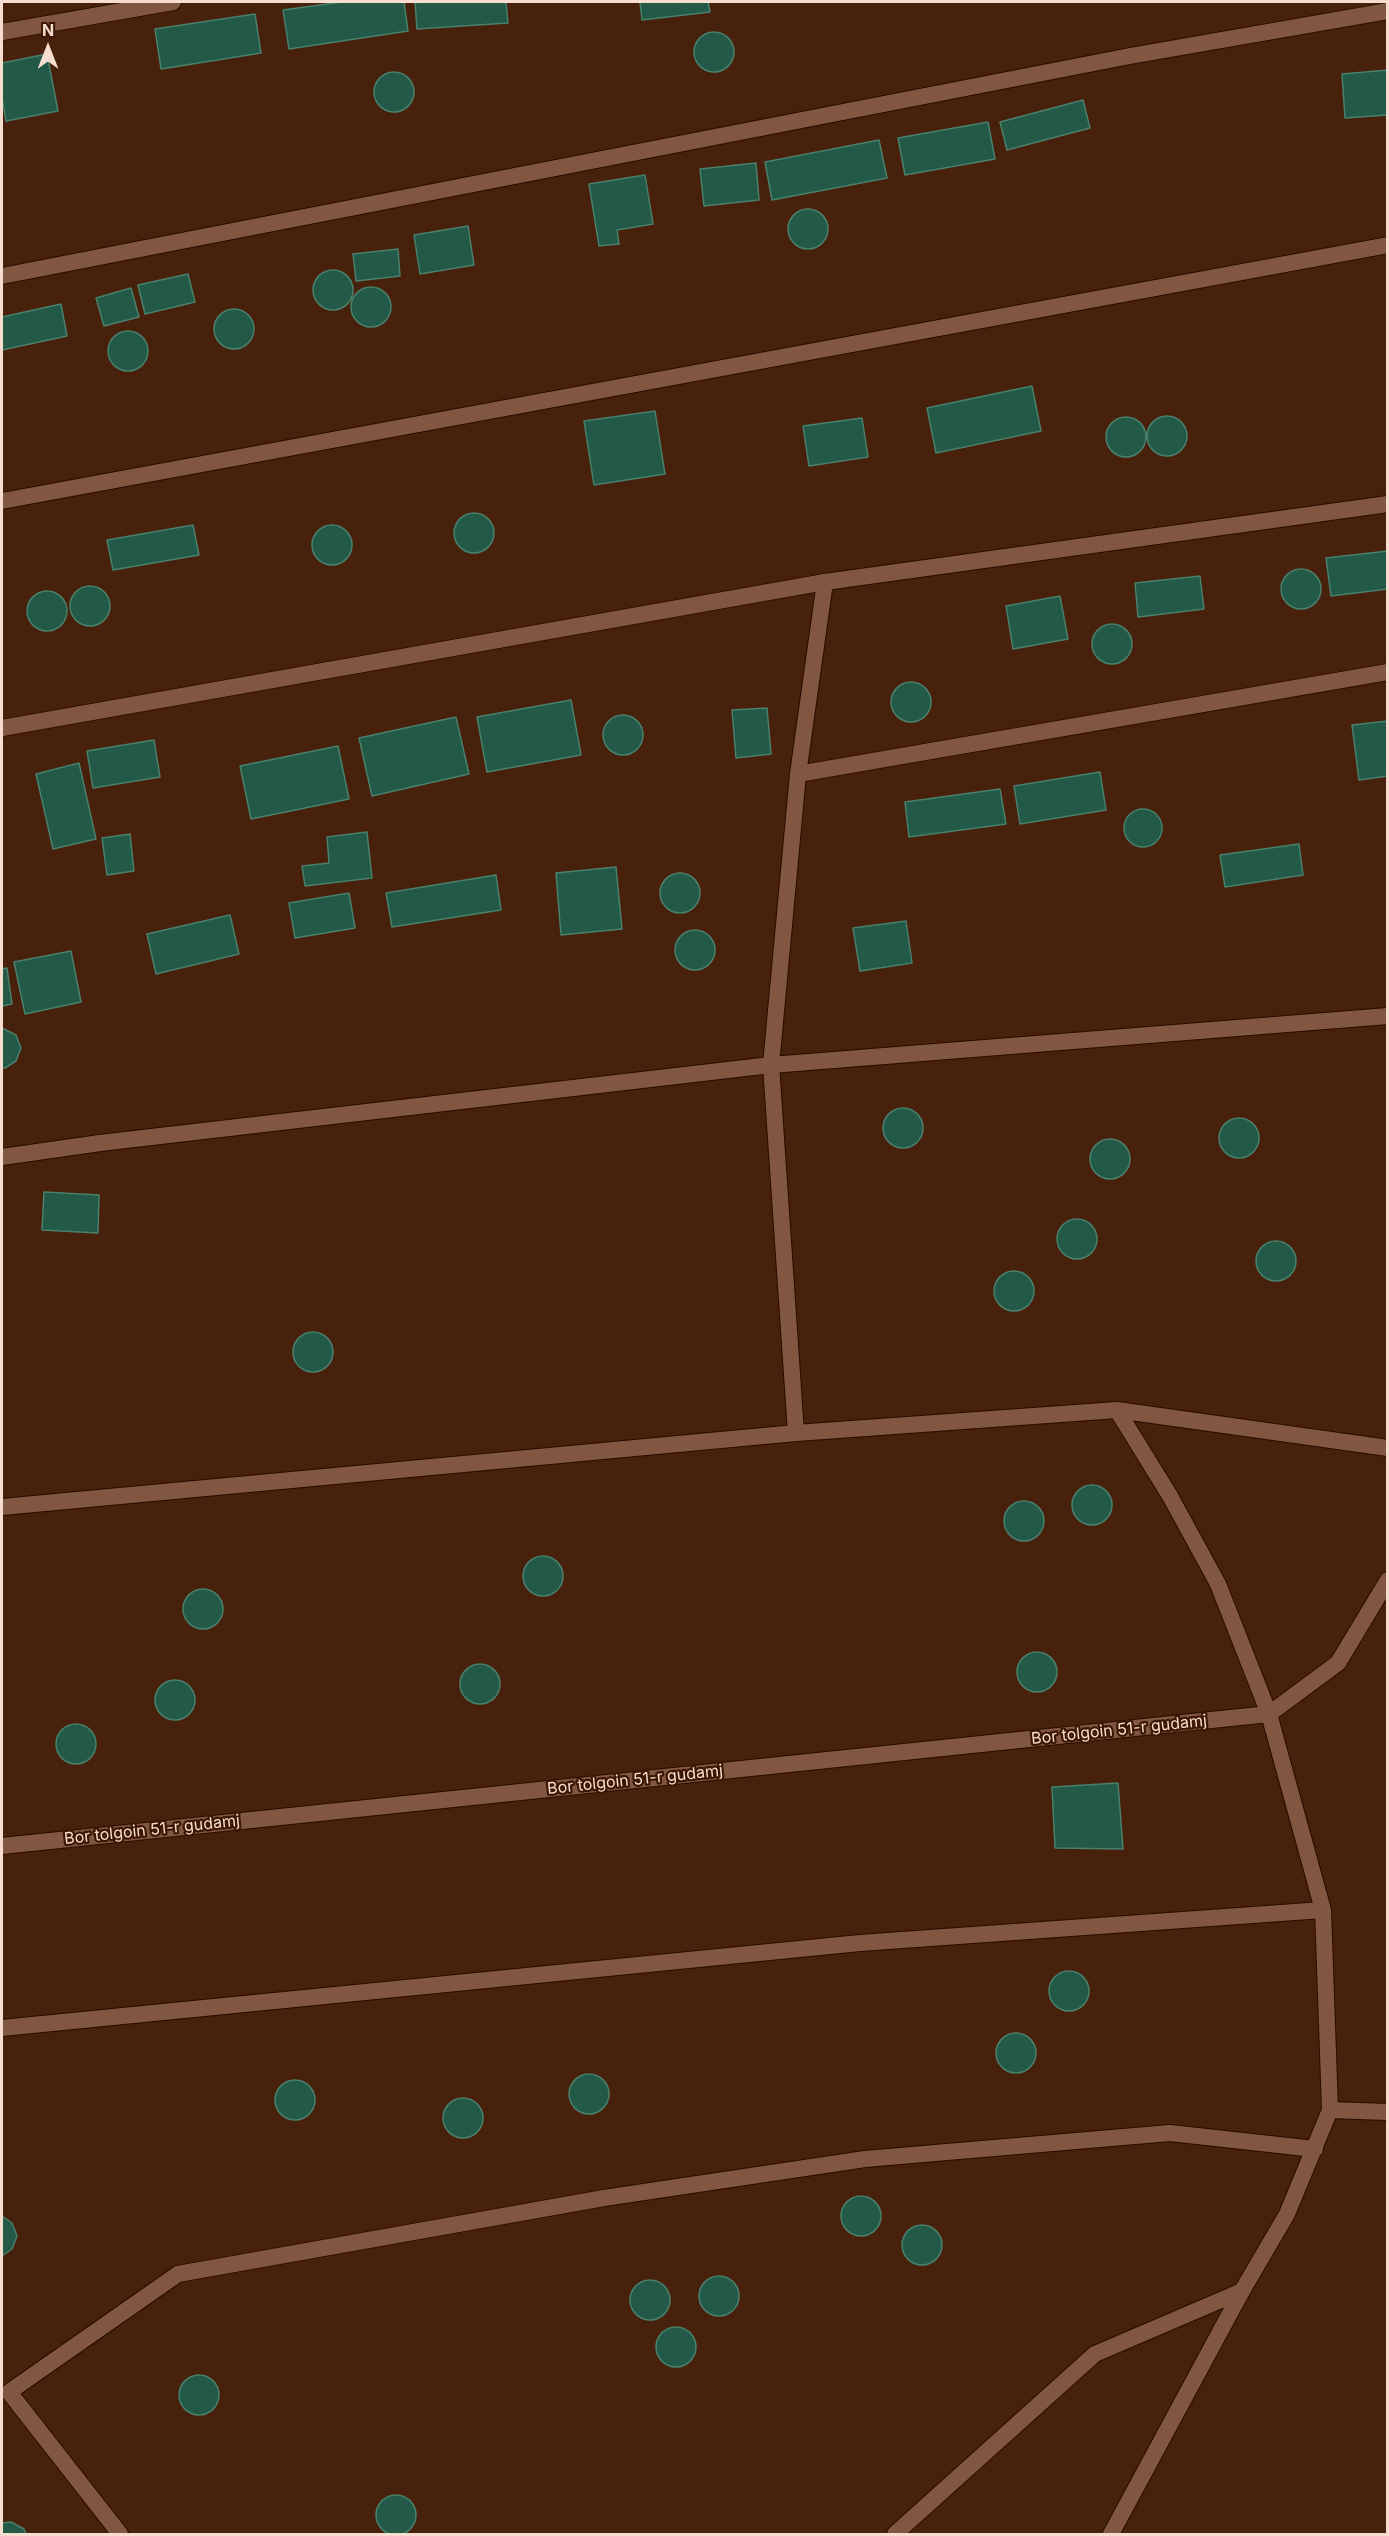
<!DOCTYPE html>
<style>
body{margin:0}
#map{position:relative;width:1389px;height:2536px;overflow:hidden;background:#47210b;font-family:Inter,sans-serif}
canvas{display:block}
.frame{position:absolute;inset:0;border:3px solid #f6ddd0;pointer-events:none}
.north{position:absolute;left:18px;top:18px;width:60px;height:60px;-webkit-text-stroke:4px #3c1702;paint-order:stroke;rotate:0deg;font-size:16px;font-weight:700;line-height:24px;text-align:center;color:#f6ddd0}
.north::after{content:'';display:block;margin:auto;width:21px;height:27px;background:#f6ddd0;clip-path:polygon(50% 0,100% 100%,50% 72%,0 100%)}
</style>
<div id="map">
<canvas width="1389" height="2536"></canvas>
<div class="frame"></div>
<div class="north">N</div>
</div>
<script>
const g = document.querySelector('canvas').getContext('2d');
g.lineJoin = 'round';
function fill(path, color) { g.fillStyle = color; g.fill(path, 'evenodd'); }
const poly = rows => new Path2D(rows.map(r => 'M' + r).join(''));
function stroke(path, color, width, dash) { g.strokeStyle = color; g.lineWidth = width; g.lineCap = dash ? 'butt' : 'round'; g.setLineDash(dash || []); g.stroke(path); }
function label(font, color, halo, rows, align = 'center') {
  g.font = font + ' Inter,sans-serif'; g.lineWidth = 4.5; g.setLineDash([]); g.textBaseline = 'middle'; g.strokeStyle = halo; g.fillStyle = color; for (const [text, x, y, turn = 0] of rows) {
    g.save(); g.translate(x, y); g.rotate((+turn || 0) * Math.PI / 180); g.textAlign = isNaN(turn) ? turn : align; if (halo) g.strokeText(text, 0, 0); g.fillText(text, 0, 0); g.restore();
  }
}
const building = poly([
 [342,2,404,2,408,31,289,49,283,10,342,2],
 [415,2,506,2,508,23,417,29,415,2],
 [640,2,708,2,710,12,642,20,640,2],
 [255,14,261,53,161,69,155,29,255,14],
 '694 52a20 20 0 1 1 40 0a20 20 0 1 1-40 0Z',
 [47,54,58,111,6,121,2,97,2,63,47,54],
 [1388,70,1388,115,1345,118,1342,74,1388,70],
 '374 92a20 20 0 1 1 40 0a20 20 0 1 1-40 0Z',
 [1083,100,1090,128,1007,150,1000,122,1083,100],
 [988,122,995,159,905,175,898,138,988,122],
 [879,140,887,178,772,200,765,162,879,140],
 [756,163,759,200,704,206,700,169,756,163],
 [645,175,653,224,617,230,619,244,599,246,589,184,645,175],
 '788 229a20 20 0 1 1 40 0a20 20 0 1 1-40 0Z',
 [468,226,474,265,420,274,414,235,468,226],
 [398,249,400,276,356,281,353,254,398,249],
 '313 290a20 20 0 1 1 40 0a20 20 0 1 1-40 0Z',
 [188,274,195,302,145,314,138,285,188,274],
 '351 307a20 20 0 1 1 40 0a20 20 0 1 1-40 0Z',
 [131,288,139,317,104,326,96,298,131,288],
 [61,304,67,336,2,350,2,317,61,304],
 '214 329a20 20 0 1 1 40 0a20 20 0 1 1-40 0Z',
 '108 351a20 20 0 1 1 40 0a20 20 0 1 1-40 0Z',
 [1032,386,1041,431,936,453,927,408,1032,386],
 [655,411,665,474,594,485,584,421,655,411],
 '1147 436a20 20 0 1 1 40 0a20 20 0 1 1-40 0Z',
 '1106 437a20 20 0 1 1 40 0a20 20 0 1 1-40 0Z',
 [862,418,868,457,809,466,803,426,862,418],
 '454 533a20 20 0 1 1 40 0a20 20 0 1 1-40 0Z',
 '312 545a20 20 0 1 1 40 0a20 20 0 1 1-40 0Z',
 [193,525,199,555,113,570,107,540,193,525],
 [1388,551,1388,589,1331,596,1326,558,1388,551],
 '1281 589a20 20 0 1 1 40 0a20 20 0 1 1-40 0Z',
 [1200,576,1204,609,1138,617,1135,583,1200,576],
 '70 606a20 20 0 1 1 40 0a20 20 0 1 1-40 0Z',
 '27 611a20 20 0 1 1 40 0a20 20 0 1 1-40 0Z',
 [1060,596,1068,639,1013,649,1006,606,1060,596],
 '1092 644a20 20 0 1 1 40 0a20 20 0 1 1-40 0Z',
 '891 702a20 20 0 1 1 40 0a20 20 0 1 1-40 0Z',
 [571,700,581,755,487,772,477,717,571,700],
 [767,708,771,754,736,758,732,710,767,708],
 '603 735a20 20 0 1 1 40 0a20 20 0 1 1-40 0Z',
 [456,717,469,774,372,796,359,738,456,717],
 [1388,721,1388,776,1359,780,1352,725,1388,721],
 [154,740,160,777,93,788,87,751,154,740],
 [338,746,349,799,251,819,240,766,338,746],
 [79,763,96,839,53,849,36,774,79,763],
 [1100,772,1106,810,1020,824,1014,786,1100,772],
 [1000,789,1006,824,909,837,905,802,1000,789],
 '1124 828a19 19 0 1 1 38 0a19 19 0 1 1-38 0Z',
 [367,832,372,878,305,886,302,866,329,863,327,837,367,832],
 [130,834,134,871,107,875,102,838,130,834],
 [1299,844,1303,875,1225,887,1220,855,1299,844],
 [616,867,622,929,561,935,556,873,616,867],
 '660 893a20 20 0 1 1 40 0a20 20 0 1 1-40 0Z',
 [496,875,501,910,392,927,386,893,496,875],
 [349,893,355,928,295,938,289,903,349,893],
 [230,915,239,954,156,974,147,934,230,915],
 [906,921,912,963,860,971,853,928,906,921],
 '675 950a20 20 0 1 1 40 0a20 20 0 1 1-40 0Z',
 [71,951,81,1002,25,1014,14,962,71,951],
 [7,968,12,1004,2,1006,2,969,7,968],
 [2,1028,16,1035,21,1048,16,1061,5,1068,2,1068,2,1028],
 '883 1128a20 20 0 1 1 40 0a20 20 0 1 1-40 0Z',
 '1219 1138a20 20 0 1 1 40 0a20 20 0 1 1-40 0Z',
 '1090 1159a20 20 0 1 1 40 0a20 20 0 1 1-40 0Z',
 [44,1192,99,1195,98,1233,42,1230,44,1192],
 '1057 1239a20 20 0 1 1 40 0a20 20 0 1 1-40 0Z',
 '1256 1261a20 20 0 1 1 40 0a20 20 0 1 1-40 0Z',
 '994 1291a20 20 0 1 1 40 0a20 20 0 1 1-40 0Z',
 '293 1352a20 20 0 1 1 40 0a20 20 0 1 1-40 0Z',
 '1072 1505a20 20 0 1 1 40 0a20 20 0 1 1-40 0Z',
 '1004 1521a20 20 0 1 1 40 0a20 20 0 1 1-40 0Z',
 '523 1576a20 20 0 1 1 40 0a20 20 0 1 1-40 0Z',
 '183 1609a20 20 0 1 1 40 0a20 20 0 1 1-40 0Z',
 '1017 1672a20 20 0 1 1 40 0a20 20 0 1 1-40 0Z',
 '460 1684a20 20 0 1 1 40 0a20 20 0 1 1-40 0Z',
 '155 1700a20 20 0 1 1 40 0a20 20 0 1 1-40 0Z',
 '56 1744a20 20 0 1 1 40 0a20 20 0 1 1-40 0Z',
 [1118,1783,1123,1849,1055,1848,1052,1787,1118,1783],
 '1049 1991a20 20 0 1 1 40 0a20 20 0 1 1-40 0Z',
 '996 2053a20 20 0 1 1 40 0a20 20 0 1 1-40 0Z',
 '569 2094a20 20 0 1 1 40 0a20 20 0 1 1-40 0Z',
 '275 2100a20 20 0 1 1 40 0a20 20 0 1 1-40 0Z',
 '443 2118a20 20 0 1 1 40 0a20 20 0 1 1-40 0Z',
 '841 2216a20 20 0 1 1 40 0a20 20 0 1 1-40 0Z',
 [2,2216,12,2223,17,2236,12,2249,2,2256,2,2216],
 '902 2245a20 20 0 1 1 40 0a20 20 0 1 1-40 0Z',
 '699 2296a20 20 0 1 1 40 0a20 20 0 1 1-40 0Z',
 '630 2300a20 20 0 1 1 40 0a20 20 0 1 1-40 0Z',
 '656 2347a20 20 0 1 1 40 0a20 20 0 1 1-40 0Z',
 '179 2395a20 20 0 1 1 40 0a20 20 0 1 1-40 0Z',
 '376 2515a20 20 0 1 1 40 0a20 20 0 1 1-40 0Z',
 [11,2522,24,2529,26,2534,2,2534,2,2523,11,2522]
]);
fill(building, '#225947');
stroke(building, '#4a806c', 1.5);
const service = poly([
 [1330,2110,1388,2112]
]);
const minor = poly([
 [2,32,173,2],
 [2,276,1130,56,1388,11],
 [2,501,1388,245],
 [2,728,825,582,1388,504],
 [798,774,1388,672],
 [2,1157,100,1143,771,1065,1388,1016],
 [1117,1410,1170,1496,1218,1584,1269,1714,1323,1910,1330,2110],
 [796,1433,771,1065,798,774,825,582],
 [2,1507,796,1433,1117,1410,1388,1448],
 [2,1846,1269,1714,1338,1663,1388,1580],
 [2,2028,860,1943,1323,1910],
 [120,2534,9,2392,178,2274,604,2198,865,2159,1170,2133,1315,2149],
 [895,2534,1095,2354,1242,2291]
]);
const tertiary = poly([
 [1111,2534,1242,2291,1287,2214,1330,2110]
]);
stroke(service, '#270c00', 18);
stroke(minor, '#270c00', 18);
stroke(tertiary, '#270c00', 18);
stroke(service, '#825741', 16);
stroke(minor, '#825741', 16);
stroke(tertiary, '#825741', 16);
label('16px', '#f6ddd0', '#3c1702', [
 ["Bor tolgoin 51-r gudamj",1119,1730,-6],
 ["Bor tolgoin 51-r gudamj",635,1780,-6],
 ["Bor tolgoin 51-r gudamj",152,1830,-6]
]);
</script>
